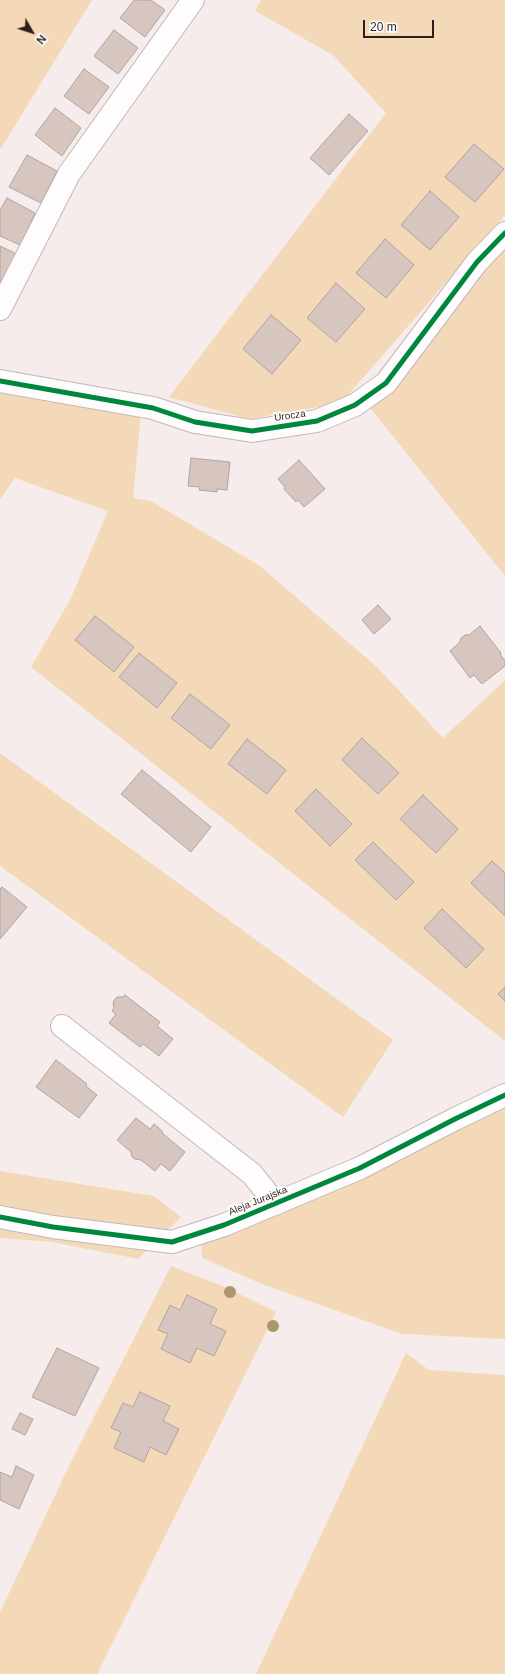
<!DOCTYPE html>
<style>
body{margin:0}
#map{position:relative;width:505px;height:1674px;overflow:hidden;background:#f6eceb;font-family:Arial,sans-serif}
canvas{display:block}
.north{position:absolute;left:12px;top:12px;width:40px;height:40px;-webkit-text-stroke:3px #fff;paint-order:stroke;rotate:129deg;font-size:11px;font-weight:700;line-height:16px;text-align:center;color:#2d1e1c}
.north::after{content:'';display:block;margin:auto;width:14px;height:18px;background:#2d1e1c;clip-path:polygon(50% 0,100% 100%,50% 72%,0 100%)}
.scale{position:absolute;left:363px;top:20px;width:71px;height:18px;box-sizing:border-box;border:2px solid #2d1e1c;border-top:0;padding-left:5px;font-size:12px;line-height:14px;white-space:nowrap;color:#2d1e1c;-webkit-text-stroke:3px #fff;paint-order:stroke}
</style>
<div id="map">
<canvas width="505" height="1674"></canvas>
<div class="north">N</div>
<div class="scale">20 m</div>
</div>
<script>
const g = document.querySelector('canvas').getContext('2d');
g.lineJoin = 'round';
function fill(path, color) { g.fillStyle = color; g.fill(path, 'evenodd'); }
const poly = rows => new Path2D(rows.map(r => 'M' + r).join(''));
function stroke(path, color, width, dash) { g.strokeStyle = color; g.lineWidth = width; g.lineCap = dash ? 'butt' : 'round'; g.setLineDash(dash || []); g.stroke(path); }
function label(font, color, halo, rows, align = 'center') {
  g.font = font + ' Arial,sans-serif'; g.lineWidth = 3.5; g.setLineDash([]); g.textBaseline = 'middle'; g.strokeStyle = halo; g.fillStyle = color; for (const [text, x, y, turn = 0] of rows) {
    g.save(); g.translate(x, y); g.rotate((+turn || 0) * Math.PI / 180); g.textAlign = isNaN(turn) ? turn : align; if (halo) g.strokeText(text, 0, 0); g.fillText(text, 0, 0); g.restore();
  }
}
fill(poly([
 [0,0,92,0,0,150],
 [261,0,505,0,505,215,341,403,249,419,169,397,386,113,333,55,255,11],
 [505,247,505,576,367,404,481,272],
 [7,392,141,414,133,498,151,501,260,566,378,668,443,738,505,680,505,1041,31,667,70,600,108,511,15,478,0,500,0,393],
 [0,753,393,1040,343,1117,0,866],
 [505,1105,505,1339,402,1334,262,1284,202,1258,201,1242],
 [0,1171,154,1196,181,1217,138,1259,52,1242,0,1238],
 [171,1266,225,1287,276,1312,97,1674,0,1674,0,1612,70,1464],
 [406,1353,429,1370,505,1375,505,1674,256,1674]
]), '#f4d9b9');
const building = poly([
 [134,0,151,0,165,10,145,37,120,18,134,0],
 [114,30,138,48,118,74,94,56,114,30],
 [84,69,109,87,89,114,64,96,84,69],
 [55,108,81,128,62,156,35,135,55,108],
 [349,114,368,131,329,175,310,158,349,114],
 [474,144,504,169,475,202,445,177,474,144],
 [27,155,57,171,41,203,9,187,27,155],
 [430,191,459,217,430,250,401,225,430,191],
 [7,198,35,213,20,245,0,236,0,210,7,198],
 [385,239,414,265,386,298,356,273,385,239],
 [0,246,17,254,0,287,0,246],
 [336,283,365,309,336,342,307,318,336,283],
 [271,315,301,340,272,374,243,349,271,315],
 [191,458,230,462,227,490,217,489,217,492,199,490,200,487,188,486,191,458],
 [299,460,325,489,304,507,298,500,296,502,284,489,285,487,278,479,299,460],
 [378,605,391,619,374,634,362,620,378,605],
 [95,616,134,647,114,672,75,640,95,616],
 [480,626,501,653,500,654,505,661,505,666,482,684,474,675,470,678,450,651,460,642,461,638,465,635,469,635,480,626],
 [139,653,177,683,157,708,119,677,139,653],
 [190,694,230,725,211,749,171,718,190,694],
 [362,738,399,773,378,794,342,760,362,738],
 [247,739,286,770,267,794,228,764,247,739],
 [142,770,211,827,191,852,121,794,142,770],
 [316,789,352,824,330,846,295,811,316,789],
 [423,795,458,829,436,853,400,819,423,795],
 [373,842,414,882,396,900,355,860,373,842],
 [492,861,505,873,505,916,471,883,492,861],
 [2,887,27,907,0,939,0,889,2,887],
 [442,909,484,949,466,968,424,928,442,909],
 [505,987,505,1001,498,994,505,987],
 [125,995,160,1022,157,1026,173,1039,159,1056,143,1044,140,1047,109,1023,116,1014,112,1011,114,1008,113,1002,117,997,123,997,125,995],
 [56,1060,87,1084,86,1086,97,1095,79,1118,36,1087,56,1060],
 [136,1118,150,1129,154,1124,158,1127,163,1132,162,1133,185,1152,170,1171,161,1164,155,1171,141,1160,135,1159,132,1157,131,1152,117,1140,136,1118],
 [187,1295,217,1309,210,1324,226,1331,214,1356,197,1348,190,1363,161,1349,168,1334,158,1330,170,1305,180,1310,187,1295],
 [57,1348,99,1368,75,1416,32,1397,57,1348],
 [140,1392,170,1406,163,1421,179,1429,166,1455,150,1447,144,1462,114,1448,121,1432,111,1428,123,1403,133,1407,140,1392],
 [20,1413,33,1419,25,1435,12,1429,20,1413],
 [16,1466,34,1475,19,1509,0,1500,0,1472,12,1477,16,1466]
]);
fill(building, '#d7c6bf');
stroke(building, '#aea4a0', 1);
const minor = poly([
 [0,309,69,174,193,0],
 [0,381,153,408,195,422,252,431,317,421,355,405,386,383,477,262,505,233],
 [62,1026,252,1174,276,1204],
 [0,1217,53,1227,172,1242,224,1225,360,1168,455,1119,505,1095]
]);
stroke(minor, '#c3b8b7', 24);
stroke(minor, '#fefcfc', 22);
stroke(poly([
 [0,381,153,408,195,422,252,431,317,421,355,405,386,383,477,262,505,233],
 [0,1217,53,1227,172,1242,224,1225,360,1168,455,1119,505,1095]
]), '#00873e', 5);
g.fillStyle = '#af956a';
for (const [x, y] of [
 [230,1292],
 [273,1326]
]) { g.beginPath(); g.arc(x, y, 6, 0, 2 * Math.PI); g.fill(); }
label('10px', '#2d1e1c', '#fff', [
 ["Urocza",290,416,-8],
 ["Aleja Jurajska",258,1201,-22]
]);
</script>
